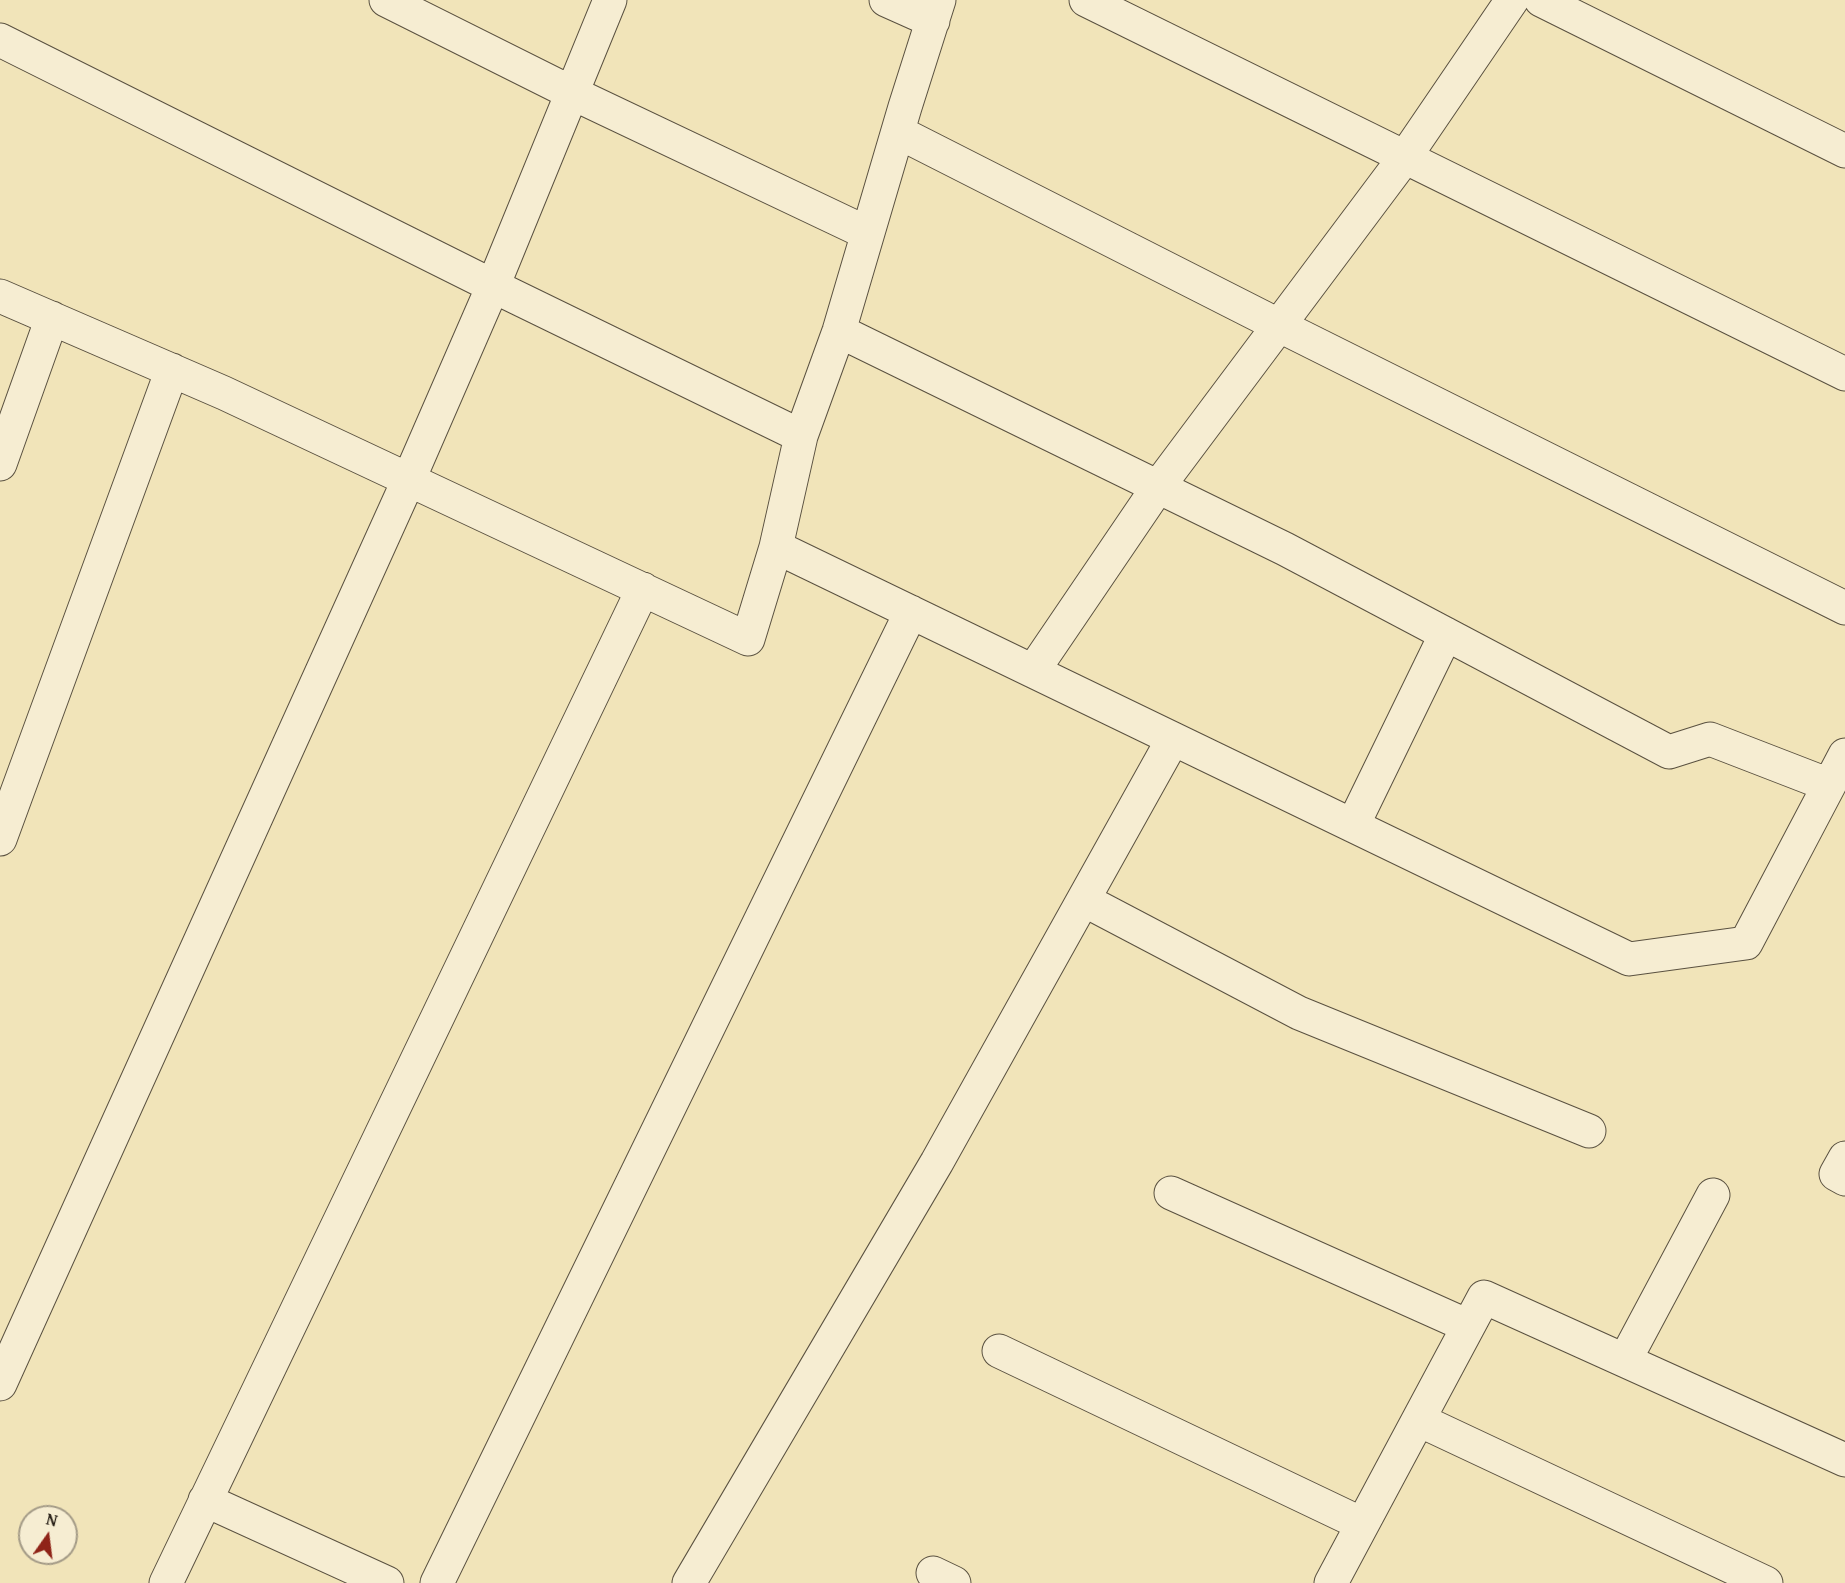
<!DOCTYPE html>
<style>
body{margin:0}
#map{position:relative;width:1845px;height:1583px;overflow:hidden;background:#f1e4b9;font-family:"Gentium Book Plus",serif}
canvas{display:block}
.north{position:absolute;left:18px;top:1505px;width:60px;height:60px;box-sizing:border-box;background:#f6edd2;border:2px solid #a49b87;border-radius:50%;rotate:14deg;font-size:16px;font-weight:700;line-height:24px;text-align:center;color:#282017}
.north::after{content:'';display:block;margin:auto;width:21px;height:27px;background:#8f2418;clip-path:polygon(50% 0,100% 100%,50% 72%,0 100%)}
</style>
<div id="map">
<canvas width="1845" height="1583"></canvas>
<div class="north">N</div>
</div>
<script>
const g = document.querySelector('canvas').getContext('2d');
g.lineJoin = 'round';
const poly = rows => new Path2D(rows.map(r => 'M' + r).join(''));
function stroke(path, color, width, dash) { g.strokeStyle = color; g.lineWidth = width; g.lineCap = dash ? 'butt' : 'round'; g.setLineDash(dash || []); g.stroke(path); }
const minor = poly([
 [386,0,572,93,867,233],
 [886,0,933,21],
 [1086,0,1845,374],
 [1541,0,1845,151],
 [0,40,493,286,801,436],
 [898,132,1280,326,1845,608],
 [0,296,224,393,748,639,776,547,801,436,839,331,905,107,939,0],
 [839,331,1285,549,1669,752,1710,739,1829,785],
 [0,464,52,318],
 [776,547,1629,959,1746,943,1845,755],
 [1033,671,1158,487,1405,157,1512,0],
 [1353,825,1446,634],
 [0,839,172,370],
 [1084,900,1299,1013,1589,1131],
 [1845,1158,1836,1174,1845,1179],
 [1171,1193,1468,1326],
 [999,1351,1362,1524],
 [1625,1360,1713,1195],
 [0,1384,409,479,493,286,610,0],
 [1419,1420,1766,1583],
 [205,1500,387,1583],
 [933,1573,954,1583],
 [166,1583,643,589],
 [437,1583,911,612],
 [689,1583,937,1162,1173,739],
 [1331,1583,1484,1297,1845,1460]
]);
stroke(minor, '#5a5140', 35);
stroke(minor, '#f6edd2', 33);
</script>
